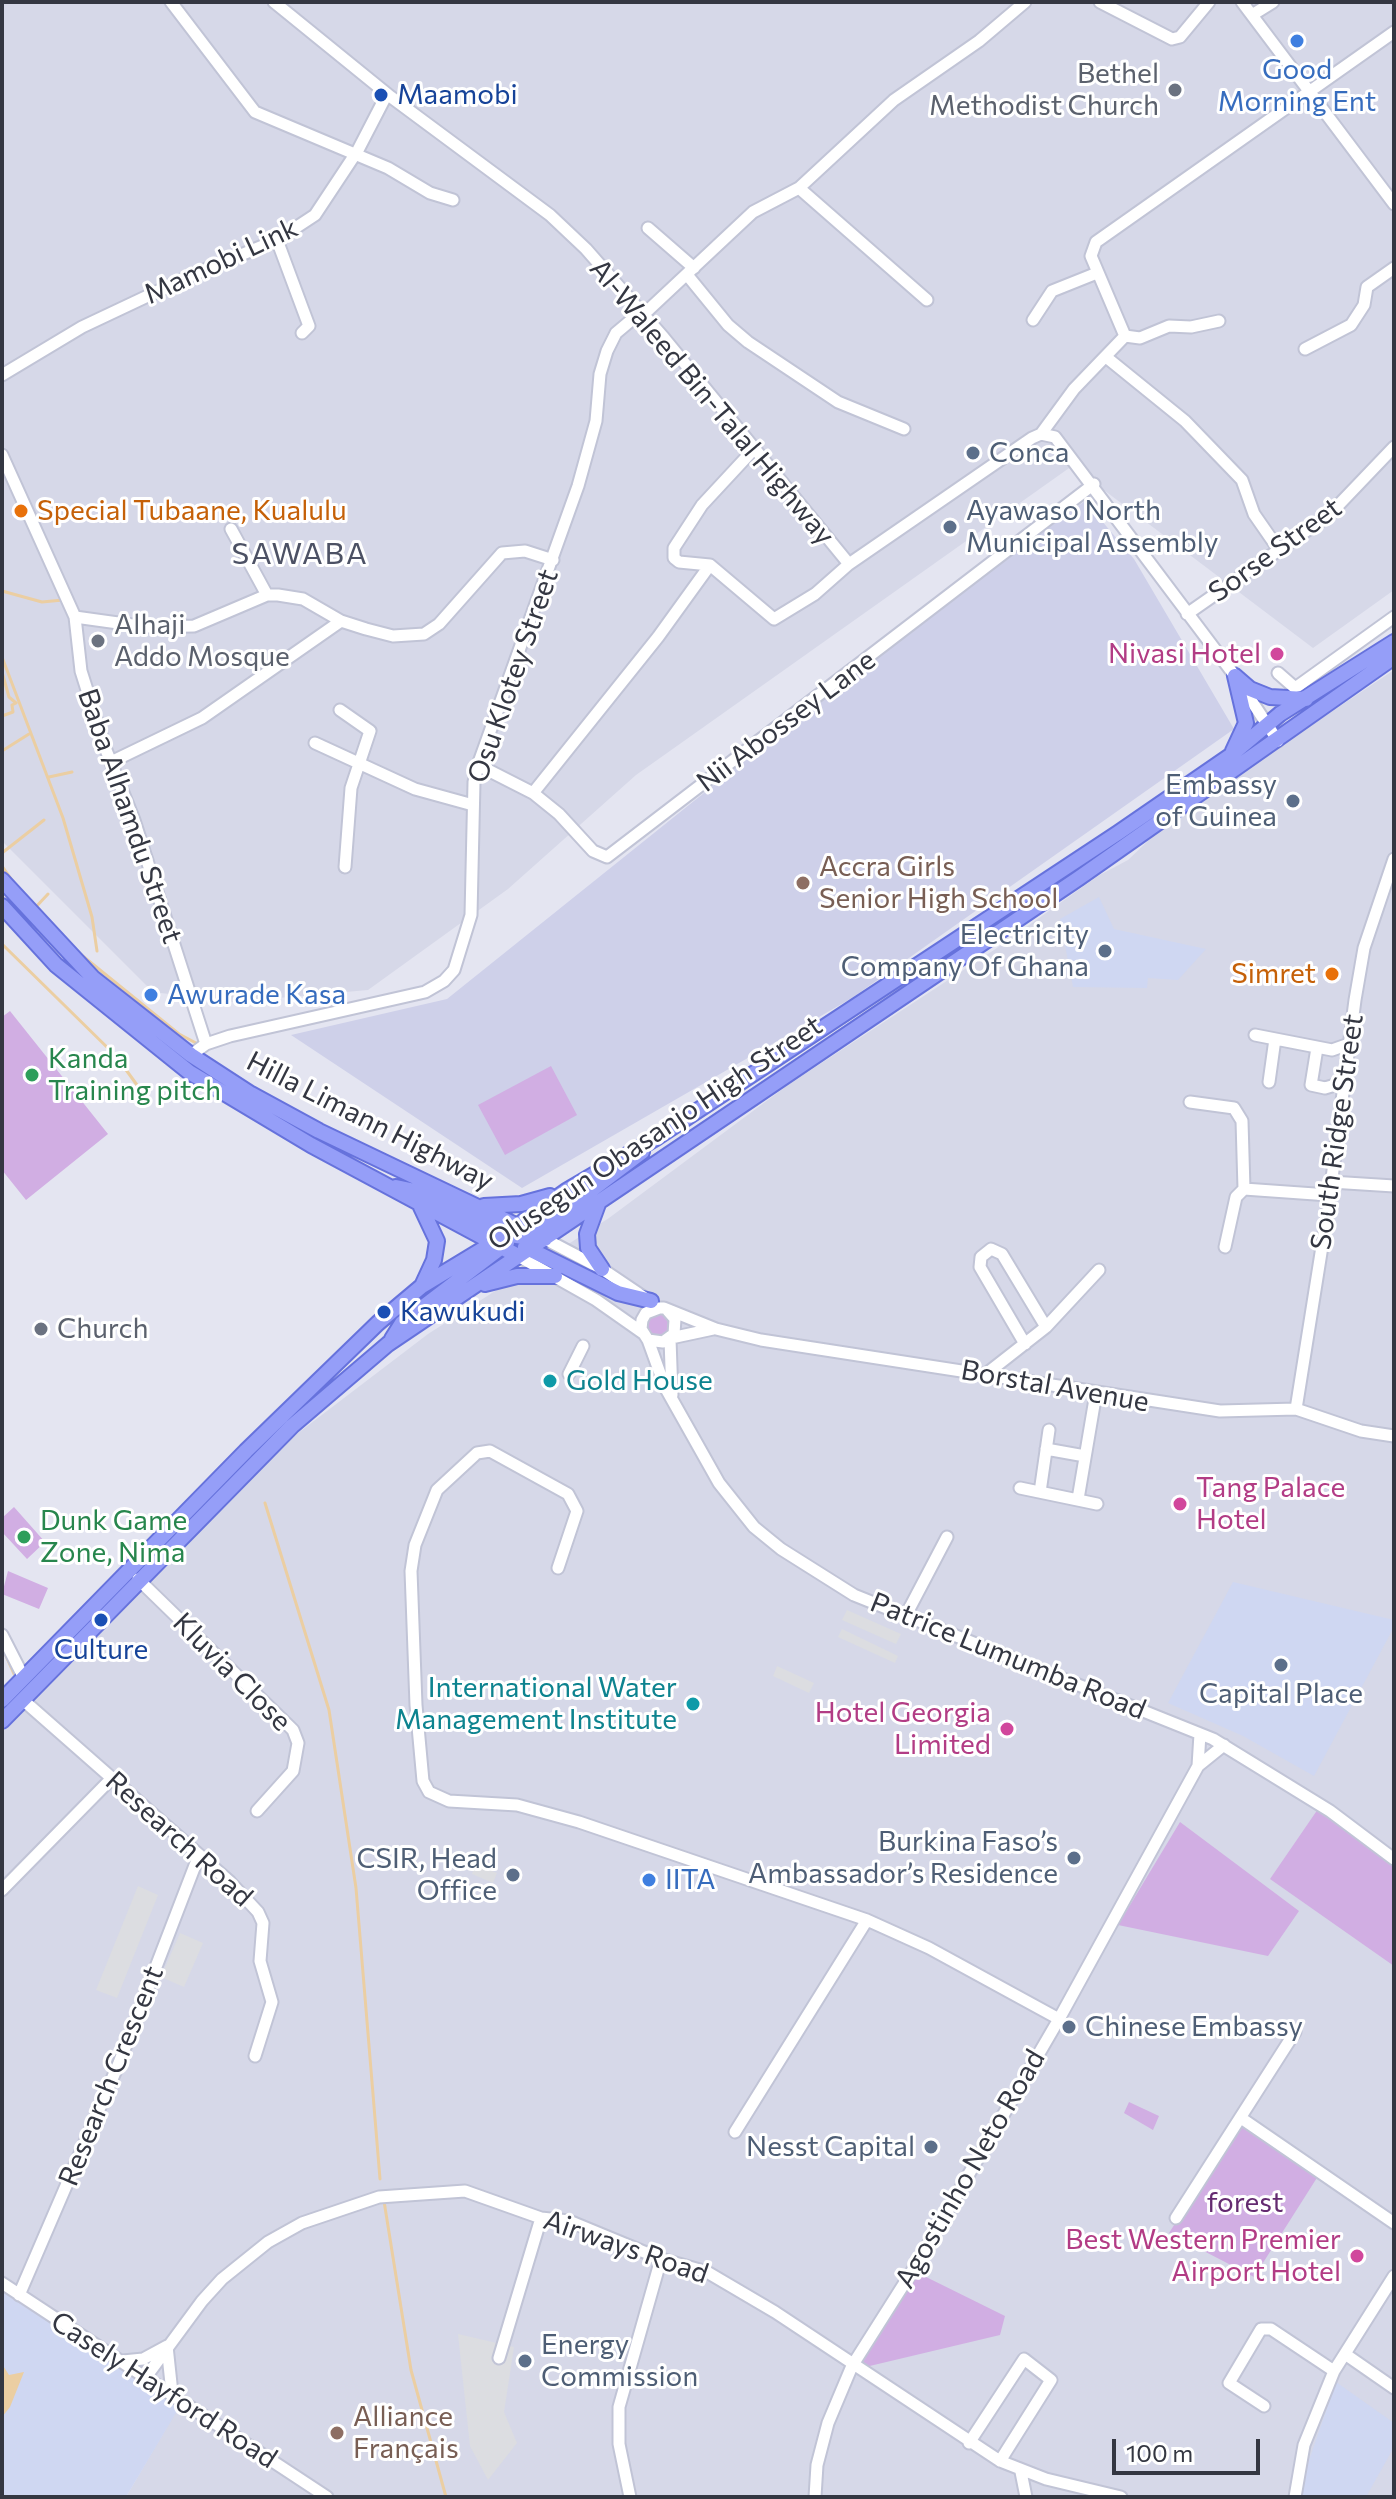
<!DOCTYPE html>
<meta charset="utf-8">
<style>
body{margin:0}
#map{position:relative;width:1396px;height:2499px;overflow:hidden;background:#e4e5f1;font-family:Commissioner,sans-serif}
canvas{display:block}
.frame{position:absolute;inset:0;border:4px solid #343742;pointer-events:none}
.scale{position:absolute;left:1112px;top:2439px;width:148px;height:36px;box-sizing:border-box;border:4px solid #343742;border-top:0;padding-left:10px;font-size:24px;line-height:28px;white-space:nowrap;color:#343742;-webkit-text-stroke:6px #fff;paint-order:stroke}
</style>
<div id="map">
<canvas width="1396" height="2499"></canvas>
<div class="frame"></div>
<div class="scale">100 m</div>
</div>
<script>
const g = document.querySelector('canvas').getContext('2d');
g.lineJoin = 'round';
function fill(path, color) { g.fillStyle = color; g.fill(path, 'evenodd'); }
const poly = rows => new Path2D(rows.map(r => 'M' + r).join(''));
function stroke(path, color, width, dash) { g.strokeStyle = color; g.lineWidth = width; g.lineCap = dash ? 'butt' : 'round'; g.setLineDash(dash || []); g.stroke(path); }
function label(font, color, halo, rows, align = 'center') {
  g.font = font + ' Commissioner,sans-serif'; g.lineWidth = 6; g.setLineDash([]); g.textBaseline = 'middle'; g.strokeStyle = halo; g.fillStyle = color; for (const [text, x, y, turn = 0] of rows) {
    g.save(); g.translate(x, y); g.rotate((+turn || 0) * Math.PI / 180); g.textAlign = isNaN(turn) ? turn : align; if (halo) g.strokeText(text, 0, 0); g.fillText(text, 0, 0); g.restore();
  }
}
fill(poly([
 [2,2,1394,2,1394,590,1313,648,1072,466,636,775,508,889,368,990,233,1002,153,992,2,841],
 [1394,670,1394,2497,126,2497,179,2406,2,2290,2,1731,285,1443,428,1334,609,1218,788,1085,994,950,1098,876,1128,860,1171,819]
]), '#d6d8e8');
fill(poly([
 [1099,897,1114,929,1206,949,1178,980,1148,978,1147,988,1073,987,1060,919],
 [1233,1582,1394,1620,1394,1627,1314,1776,1243,1736,1168,1703],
 [2,2290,180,2406,126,2497,2,2497],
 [1336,2382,1394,2423,1394,2447,1366,2497,1301,2497,1306,2469]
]), '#cfd7f2');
fill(poly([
 [1085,501,1134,559,1234,729,852,998,522,1188,291,1035,447,999,886,647]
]), '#ced0e9');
fill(poly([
 [10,1011,108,1134,26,1200,2,1170,2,1017],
 [551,1066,577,1115,505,1155,478,1105],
 '646 1325a12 12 0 1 1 24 0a12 12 0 1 1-24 0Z',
 [14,1507,45,1542,27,1559,2,1532,2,1518],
 [8,1571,48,1588,39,1609,2,1594],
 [1318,1809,1394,1864,1394,1966,1270,1879],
 [1180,1822,1299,1911,1268,1956,1118,1925],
 [1129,2102,1159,2116,1153,2130,1124,2113],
 [1242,2120,1320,2173,1254,2277,1169,2233],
 [916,2272,1005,2316,1000,2335,857,2369]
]), '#d1aee3');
fill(poly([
 [847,1610,901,1634,896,1644,842,1620],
 [842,1629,898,1656,895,1663,838,1637],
 [777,1666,814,1683,809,1693,773,1676],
 [475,1864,497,1873,493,1883,472,1874],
 [138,1886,158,1895,117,1998,96,1990],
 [180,1933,203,1943,184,1987,161,1977],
 [458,2334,514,2347,504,2412,517,2443,488,2480,470,2446]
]), '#dcdde1');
fill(poly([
 [2,2364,9,2375,24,2372,10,2407,2,2417]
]), '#ebcea2');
stroke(poly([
 [2,591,42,602,63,600],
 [2,657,63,818,92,917,97,951],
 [2,672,9,697,16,703,12,705,13,712,2,716],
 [2,751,29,734],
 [49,777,72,772],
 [2,853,44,820],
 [2,866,14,883],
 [34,909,48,894],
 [2,944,116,1056,137,1085],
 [79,953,179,1034,196,1043],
 [265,1503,329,1710,356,1888,380,2179],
 [2,1647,14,1674],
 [384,2201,411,2370,446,2497]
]), '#ebcea2', 3);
const minor = poly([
 [171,2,255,112,388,168,430,193,453,200],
 [274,2,391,97,550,215,586,249,664,338,849,564,1032,438,1041,434,1055,437,1235,676,1278,741],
 [1100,2,1172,39,1180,37,1209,2],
 [1242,2,1394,204],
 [1252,15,1273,2],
 [799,188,927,300],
 [648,228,694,268],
 [277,240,309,326,302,333],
 [688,276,728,325,748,342,838,402,904,429],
 [643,315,753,212,799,188,894,100,979,41,1025,2],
 [1033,320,1052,291,1097,273],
 [1125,336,1140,338,1169,326,1191,327,1219,321],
 [1305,349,1351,325,1364,305,1367,287,1394,268],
 [1106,357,1185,421,1242,480,1254,514,1279,550],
 [2,375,82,327,190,276,277,240,315,215,358,150,387,94],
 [1041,434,1074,389,1125,336,1091,256,1096,242,1394,32],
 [2,455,75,617,81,671,106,750,134,820,206,1044],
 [231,529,267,595],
 [710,565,774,619,815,594,849,564],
 [710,565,679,562,674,558,674,548,702,505,754,449],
 [1187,614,1329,515,1394,447],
 [75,617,147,627,194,626,267,595,278,595,303,599,341,621,366,629,393,636,424,634,439,624,502,553,525,551,553,560],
 [1278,673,1294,687,1298,686,1394,617],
 [340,710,370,731,351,788,345,867],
 [315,743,415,789,473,805],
 [111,762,202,718,341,621],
 [478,765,533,793,559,814,593,851,607,857,1094,484],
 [533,793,658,637,710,565],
 [1255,1035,1332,1050,1349,1044],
 [1317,1048,1311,1085,1325,1088,1345,1082],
 [191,1055,206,1044,230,1036,425,992,444,981,454,970,471,915,474,782,478,765,578,486,596,421,600,374,607,351,616,333,641,312],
 [1269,1082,1275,1039],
 [1190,1102,1234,1108,1242,1121,1244,1189,1236,1197,1225,1247],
 [1331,1182,1394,1186],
 [1244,1189,1329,1195],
 [545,1239,602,1269,645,1298],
 [518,1256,596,1300,643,1333],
 [668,1311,675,1319,674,1334,663,1342,648,1340,641,1329,642,1320,646,1313,659,1308,664,1308,716,1329,761,1340,1220,1411,1296,1409,1361,1431,1394,1436],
 [671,1338,713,1329],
 [670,1339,672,1395],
 [648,1340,665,1387,719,1483,754,1527,781,1549,854,1595,1213,1739,1330,1811,1394,1859],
 [1025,1344,980,1267,981,1257,991,1249,1002,1254,1046,1327],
 [569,1374,583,1346],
 [986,1374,1046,1327,1099,1270],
 [1296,1409,1328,1209,1355,1000,1364,948,1394,859],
 [1046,1449,1085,1456],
 [1020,1488,1097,1504],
 [1040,1492,1049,1430],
 [1078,1499,1096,1393],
 [558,1568,577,1511,568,1494,490,1451,477,1453,437,1490,415,1545,411,1571,416,1705,423,1781,429,1792,449,1801,517,1805,579,1822,867,1920,929,1948,1059,2019],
 [138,1579,293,1730,298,1743,293,1771,257,1811],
 [906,1615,947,1537],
 [2,1635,24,1678],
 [23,1700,230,1882,258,1912,263,1923,260,1961,272,2002,255,2056],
 [1198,1766,1200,1734],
 [2,1890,112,1778],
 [1241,2118,1394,2223],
 [735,2132,867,1920],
 [1176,2218,1295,2032],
 [2,2283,327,2497],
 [19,2295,119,2063,199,1855],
 [1345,2354,1394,2388],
 [499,2358,541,2218],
 [123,2361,143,2359,167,2346,172,2393],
 [146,2377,202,2301,222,2279,268,2242,302,2223,379,2197,465,2191,541,2218,569,2221,661,2259,707,2272,775,2312,1000,2461,1046,2479,1121,2497],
 [1264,2406,1229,2383,1261,2329,1271,2329,1334,2371],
 [969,2443,1024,2359,1051,2380,1000,2461],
 [1021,2472,1026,2497],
 [630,2497,619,2444,619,2407,661,2259],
 [815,2497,817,2465,828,2423,852,2366,916,2265,1059,2019,1198,1766,1224,1745],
 [1295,2497,1304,2445,1334,2371,1394,2276]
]);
const major = poly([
 [1235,676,1250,689,1270,697,1306,699],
 [1233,751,1246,723,1235,676],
 [2,880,93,978,191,1055,251,1094,319,1131,545,1239],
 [2,906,56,965,189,1072,311,1145,518,1256],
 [396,1187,415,1191,504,1234,536,1239],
 [598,1204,587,1234,588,1248,602,1269],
 [484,1206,521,1204,550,1196],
 [421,1207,437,1241,434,1260,422,1286],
 [528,1238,642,1152],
 [525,1247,618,1293,651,1301],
 [485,1284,517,1276,555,1276],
 [392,1339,402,1323,507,1243],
 [2,1700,246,1451,378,1323,422,1286,493,1243,566,1191,656,1138,1118,833,1230,756,1280,714,1394,642],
 [2,1721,292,1426,388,1344,1079,878,1394,657]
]);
stroke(minor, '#c1c4d6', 15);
stroke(major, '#6672dc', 18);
stroke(minor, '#fff', 11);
stroke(major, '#959ef8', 14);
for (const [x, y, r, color] of [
 [1297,41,8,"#3f7fe0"],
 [1175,90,8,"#6b7280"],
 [381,95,8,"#1a4fb4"],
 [973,453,8,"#5c6f8a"],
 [21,511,8,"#e8710a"],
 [950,527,8,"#5c6f8a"],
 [98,641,8,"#6b7280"],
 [1277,654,8,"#d1479c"],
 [1293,801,8,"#5c6f8a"],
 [803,883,8,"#8d6e63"],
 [1105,951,8,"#5c6f8a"],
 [1332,974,8,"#e8710a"],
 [151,995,8,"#3f7fe0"],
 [32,1075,8,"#2e9e5b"],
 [384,1312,8,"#1a4fb4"],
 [41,1329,8,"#6b7280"],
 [550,1381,8,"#0f9aa8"],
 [1180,1504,8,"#d1479c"],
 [24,1537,8,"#2e9e5b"],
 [101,1620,8,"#1a4fb4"],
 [1281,1665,8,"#5c6f8a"],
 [693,1704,8,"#0f9aa8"],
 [1007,1729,8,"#d1479c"],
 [1074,1858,8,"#5c6f8a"],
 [513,1875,8,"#5c6f8a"],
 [649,1880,8,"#3f7fe0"],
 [1069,2027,8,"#5c6f8a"],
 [931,2147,8,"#5c6f8a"],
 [1357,2256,8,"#d1479c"],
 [525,2361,8,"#5c6f8a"],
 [337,2433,8,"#8d6e63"]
]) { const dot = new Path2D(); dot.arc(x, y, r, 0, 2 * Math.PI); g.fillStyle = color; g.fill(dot); stroke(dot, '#fff', 3); }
label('28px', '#366cbe', '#fff', [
 ["Good",1297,70,"center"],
 ["Morning Ent",1297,102,"center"],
 ["Awurade Kasa",167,995],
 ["IITA",665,1880]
], 'left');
label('28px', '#5b616d', '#fff', [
 ["Bethel",1159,74,"right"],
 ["Methodist Church",1159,106,"right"],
 ["Alhaji",114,625],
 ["Addo Mosque",114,657],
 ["Church",57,1329]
], 'left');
label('28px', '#164399', '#fff', [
 ["Maamobi",397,95],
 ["Kawukudi",400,1312],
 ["Culture",101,1650,"center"]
], 'left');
label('28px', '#343742', '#fff', [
 ["Mamobi Link",221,261,-25],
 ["Al-Waleed Bin-Talal Highway",712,402,50],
 ["Sorse Street",1275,550,-36],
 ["Osu Klotey Street",513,676,-71],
 ["Nii Abossey Lane",786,721,-37],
 ["Baba Alhamdu Street",130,816,71],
 ["Hilla Limann Highway",370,1121,27],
 ["South Ridge Street",1337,1132,-82],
 ["Olusegun Obasanjo High Street",655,1133,-34],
 ["Borstal Avenue",1055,1386,10],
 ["Patrice Lumumba Road",1008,1656,22],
 ["Kluvia Close",232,1672,45],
 ["Research Road",179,1839,42],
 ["Research Crescent",111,2076,-68],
 ["Agostinho Neto Road",970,2169,-60],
 ["Airways Road",626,2247,19],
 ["Casely Hayford Road",164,2390,33]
]);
label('28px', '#4e5e75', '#fff', [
 ["Conca",989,453,"left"],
 ["Ayawaso North",966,511,"left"],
 ["Municipal Assembly",966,543,"left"],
 ["Embassy",1277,785],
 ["of Guinea",1277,817],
 ["Electricity",1089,935],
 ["Company Of Ghana",1089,967],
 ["Capital Place",1281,1694,"center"],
 ["Burkina Faso’s",1058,1842],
 ["Ambassador’s Residence",1058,1874],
 ["CSIR, Head",497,1859],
 ["Office",497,1891],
 ["Chinese Embassy",1085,2027,"left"],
 ["Nesst Capital",915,2147],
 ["Energy",541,2345,"left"],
 ["Commission",541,2377,"left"]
], 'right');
label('28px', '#c56008', '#fff', [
 ["Special Tubaane, Kualulu",37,511],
 ["Simret",1316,974,"right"]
], 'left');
label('28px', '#b23c85', '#fff', [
 ["Nivasi Hotel",1261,654],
 ["Tang Palace",1196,1488,"left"],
 ["Hotel",1196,1520,"left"],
 ["Hotel Georgia",991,1713],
 ["Limited",991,1745],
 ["Best Western Premier",1341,2240],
 ["Airport Hotel",1341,2272]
], 'right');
label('28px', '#785e54', '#fff', [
 ["Accra Girls",819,867],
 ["Senior High School",819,899],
 ["Alliance",353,2417],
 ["Français",353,2449]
], 'left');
label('28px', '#27864d', '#fff', [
 ["Kanda",48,1059],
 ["Training pitch",48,1091],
 ["Dunk Game",40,1521],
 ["Zone, Nima",40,1553]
], 'left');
label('28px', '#0d838f', '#fff', [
 ["Gold House",566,1381],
 ["International Water",677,1688,"right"],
 ["Management Institute",677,1720,"right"]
], 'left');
label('28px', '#642b70', '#fff', [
 ["forest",1245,2203]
]);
g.letterSpacing = '2px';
label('30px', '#4c5164', '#fff', [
 ["SAWABA",300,554]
]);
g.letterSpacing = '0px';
</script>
